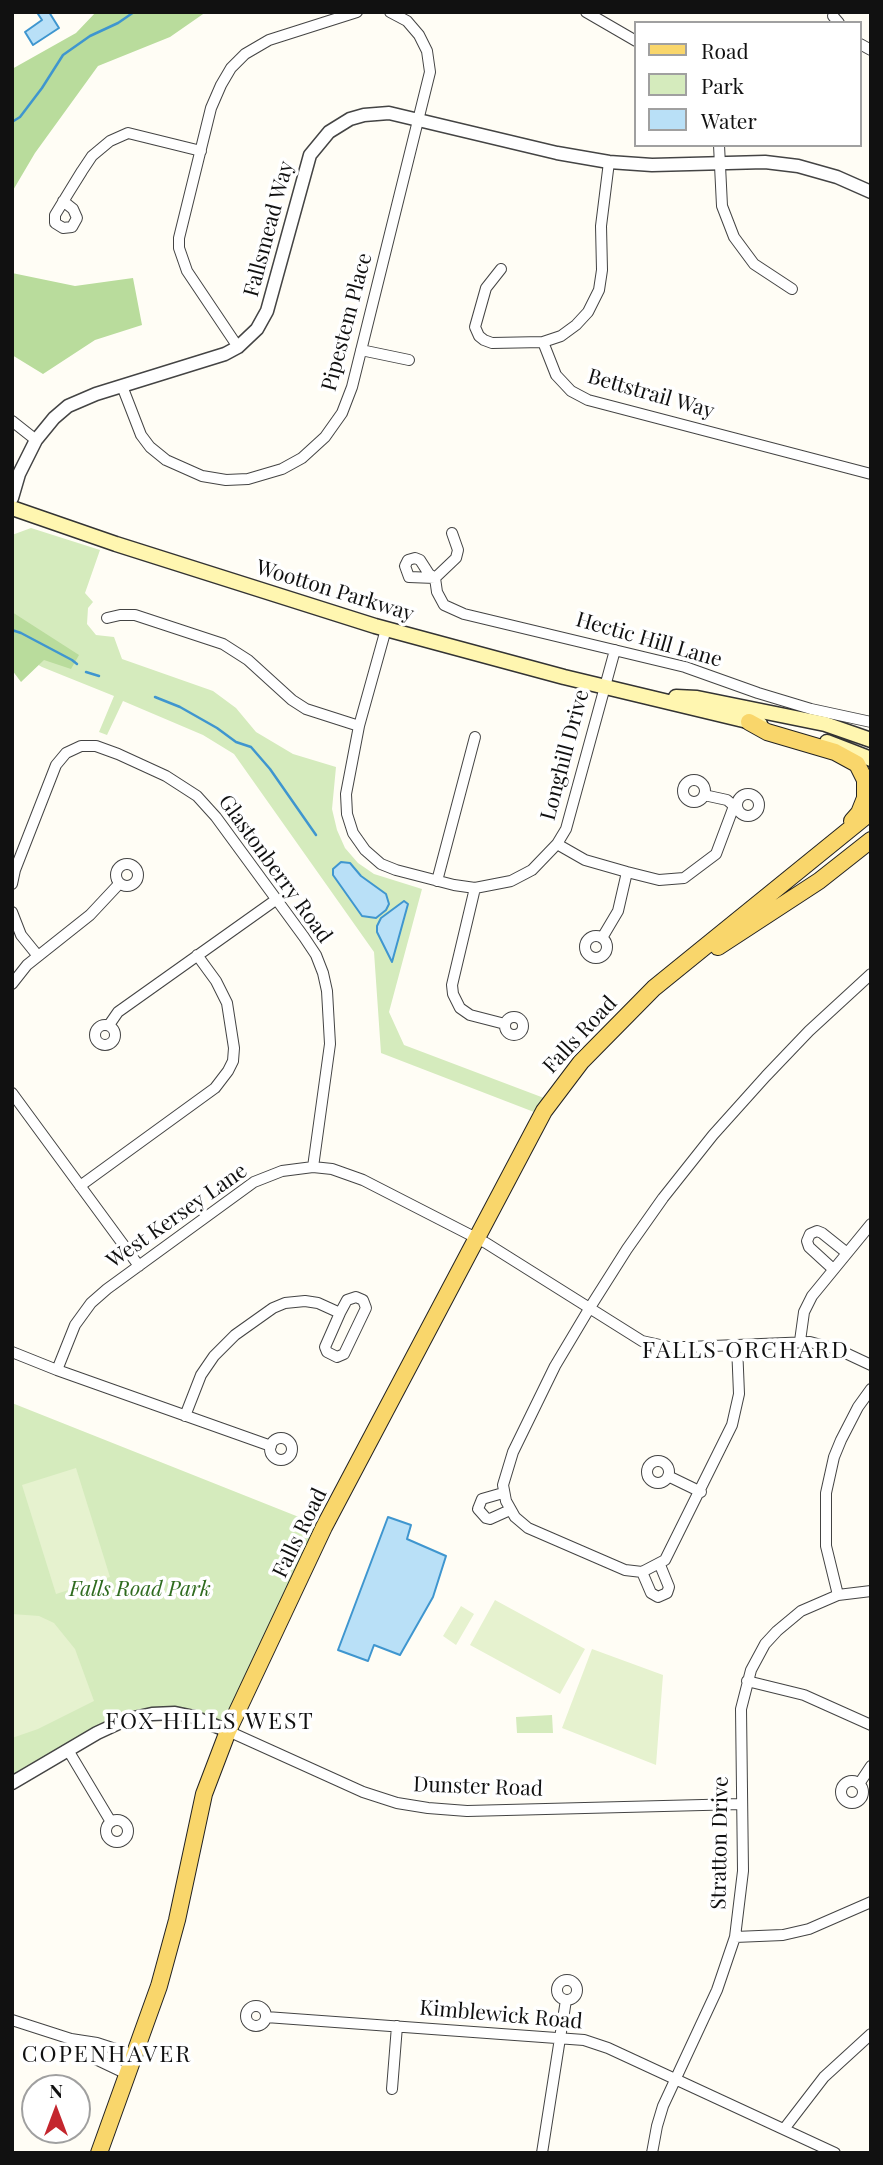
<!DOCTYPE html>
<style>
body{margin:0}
#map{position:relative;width:883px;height:2165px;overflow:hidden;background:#fffdf5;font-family:"Playfair Display",serif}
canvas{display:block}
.frame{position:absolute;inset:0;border:14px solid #111;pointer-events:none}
.legend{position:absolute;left:634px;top:21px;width:228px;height:126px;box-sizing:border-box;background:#fff;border:2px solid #a0a0a0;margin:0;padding:9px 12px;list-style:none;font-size:21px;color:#111}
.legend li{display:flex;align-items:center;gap:14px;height:35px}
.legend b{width:35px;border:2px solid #a0a0a0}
.north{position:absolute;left:21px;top:2074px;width:70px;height:70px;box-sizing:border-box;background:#fff;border:2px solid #a0a0a0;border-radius:50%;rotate:0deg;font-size:19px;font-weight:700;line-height:28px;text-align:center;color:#111}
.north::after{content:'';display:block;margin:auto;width:24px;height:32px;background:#c4262e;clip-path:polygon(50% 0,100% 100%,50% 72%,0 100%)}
</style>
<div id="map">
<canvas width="883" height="2165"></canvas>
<div class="frame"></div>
<ul class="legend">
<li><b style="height:9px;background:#f9d66b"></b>Road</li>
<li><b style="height:19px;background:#d5ebbd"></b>Park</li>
<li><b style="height:19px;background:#b9e0f7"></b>Water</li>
</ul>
<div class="north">N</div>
</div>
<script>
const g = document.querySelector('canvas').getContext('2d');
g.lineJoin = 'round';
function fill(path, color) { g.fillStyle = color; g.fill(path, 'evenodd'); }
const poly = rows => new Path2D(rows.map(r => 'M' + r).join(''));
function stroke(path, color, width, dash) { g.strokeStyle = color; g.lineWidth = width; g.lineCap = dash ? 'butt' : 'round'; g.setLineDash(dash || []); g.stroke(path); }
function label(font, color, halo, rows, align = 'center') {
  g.font = font + ' "Playfair Display",serif'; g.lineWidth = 7; g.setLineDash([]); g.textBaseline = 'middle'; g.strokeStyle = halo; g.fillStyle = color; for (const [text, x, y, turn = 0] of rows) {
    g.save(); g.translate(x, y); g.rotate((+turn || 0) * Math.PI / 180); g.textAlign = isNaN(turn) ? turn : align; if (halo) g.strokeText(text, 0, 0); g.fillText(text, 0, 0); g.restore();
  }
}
fill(poly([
 [31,528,100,550,85,593,93,602,88,608,87,624,96,635,114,637,122,659,213,691,236,708,256,732,293,754,336,767,332,809,337,830,345,848,358,863,374,874,422,889,389,1012,404,1045,544,1098,534,1112,381,1053,374,952,234,754,203,735,123,701,107,735,99,732,114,696,42,667,12,650,12,535],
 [12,1403,324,1527,228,1731,194,1717,125,1720,12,1783],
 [552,1715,553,1733,517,1733,516,1717]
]), '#d5ebbd');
fill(poly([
 [96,12,206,12,170,37,98,66,35,153,12,192,12,69,76,33],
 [12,273,75,286,133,278,142,325,95,340,43,374,12,355],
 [12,612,79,655,71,669,44,660,21,682,12,670]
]), '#b9dc9c');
fill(poly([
 [76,1468,110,1577,56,1594,22,1485],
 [495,1600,585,1649,560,1694,470,1645],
 [461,1606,474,1614,456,1645,443,1636],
 [12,1614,39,1616,54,1623,75,1649,94,1701,38,1729,12,1738],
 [592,1649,663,1675,656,1765,562,1728]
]), '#e6f2cf');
const water = poly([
 [41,12,49,12,59,28,33,45,25,32,42,20,38,14,41,12],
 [341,862,350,863,361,876,386,894,389,904,386,910,376,918,362,916,333,875,333,869,341,862],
 [404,901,408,904,392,962,377,932,377,926,381,918,404,901],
 [388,1517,411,1525,407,1539,446,1556,433,1597,400,1655,374,1645,368,1661,338,1650,388,1517]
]);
fill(water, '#b9e0f7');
stroke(water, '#3f96cf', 2);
stroke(poly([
 [12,122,20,117,42,88,63,55,90,36,118,23,134,12],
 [12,630,21,633,72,660,77,664],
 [86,672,99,676],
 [155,697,180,707,217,728,236,742,251,747,270,769,316,835]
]), '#3f96cf', 2.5);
const minor = poly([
 [586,12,636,41],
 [833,16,839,23],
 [860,44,871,50],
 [719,145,722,206,734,237,754,264,792,289],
 [63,201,73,209,77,218,72,227,63,228,55,223,55,215,69,192,82,171,92,156,110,141,128,133,201,151],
 [501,269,486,288,475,327,479,336,484,340,492,343,543,342,561,336,576,325,588,312,599,290,602,270,601,226,609,162],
 [543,342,556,375,571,391,588,400,871,474],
 [238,347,187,271,179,248,179,238,211,108,221,85,231,68,245,54,269,40,357,12],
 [361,350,409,360],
 [122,386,141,435,150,447,166,460,202,476,226,480,248,479,282,469,302,458,325,437,342,413,352,387,430,72,427,51,419,35,407,21,390,12],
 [12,421,36,440],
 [435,578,409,577,405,566,408,560,415,558,420,560,429,574,435,578,437,592,444,605,464,614,685,667,758,693,811,709,871,722],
 [435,578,456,558,458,550,452,533],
 [107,618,120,615,135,615,223,644,248,660,292,700,306,709,359,726],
 [386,629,359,726,346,794,347,814,353,833,365,850,381,864,396,870,454,885,475,888,511,881,532,870,557,844,566,829,615,650],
 '683 791a11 11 0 1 1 22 0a11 11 0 1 1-22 0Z',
 '737 805a11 11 0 1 1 22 0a11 11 0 1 1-22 0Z',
 [557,844,585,860,627,872,659,880,684,878,716,854,734,806,727,800,704,795],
 '116 875a11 11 0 1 1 22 0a11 11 0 1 1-22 0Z',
 [437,881,475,737],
 [12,884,15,870,56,765,66,753,81,746,96,746,118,754,166,776,197,796,216,817,304,937,316,955,323,973,327,991,330,1044,313,1167],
 [475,888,452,985,453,994,460,1008,470,1015,505,1024],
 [12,912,21,935,38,956],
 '585 947a11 11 0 1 1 22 0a11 11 0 1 1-22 0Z',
 [602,938,618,911,627,872],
 [12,984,27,965,90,915,119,884],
 '505 1026a9 9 0 1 1 18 0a9 9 0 1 1-18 0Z',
 '95 1035a10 10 0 1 1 20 0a10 10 0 1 1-20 0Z',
 [109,1025,118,1012,277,899],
 [12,1093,139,1266],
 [80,1186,215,1088,228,1071,233,1061,234,1048,227,1003,216,981,197,955],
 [833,1269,809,1247,807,1241,810,1234,817,1231,822,1233,847,1253],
 [800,1341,804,1312,812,1296,871,1224],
 [737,1345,739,1394,732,1425,665,1560,642,1572,625,1570,528,1528,515,1517,506,1501,503,1485,513,1452,555,1366,589,1309,627,1249,663,1198,713,1135,766,1076,809,1031,871,974],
 [12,1352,57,1370,271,1446],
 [57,1370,75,1325,91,1303,107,1289,254,1182,282,1171,313,1167,332,1169,363,1180,486,1243,642,1341,669,1347,688,1347,810,1342,839,1350,871,1365],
 [185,1416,201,1375,214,1356,235,1335,273,1308,285,1303,305,1301,318,1303,340,1313,347,1300,356,1297,363,1300,366,1308,344,1354,337,1357,327,1352,325,1347,340,1313],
 '270 1449a11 11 0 1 1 22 0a11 11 0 1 1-22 0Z',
 '647 1472a11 11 0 1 1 22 0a11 11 0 1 1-22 0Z',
 [668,1476,701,1492],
 [503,1493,482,1499,478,1509,486,1518,490,1519,510,1510],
 [642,1572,651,1593,658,1597,667,1593,669,1587,660,1565],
 [838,1595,826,1546,826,1493,834,1457,841,1440,858,1407,871,1389],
 [747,1681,804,1695,871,1725],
 [228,1731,363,1792,397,1803,428,1808,467,1811,742,1804],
 [68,1750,111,1822],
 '841 1792a11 11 0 1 1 22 0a11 11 0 1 1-22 0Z',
 [859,1784,871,1766],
 '106 1831a11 11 0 1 1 22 0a11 11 0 1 1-22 0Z',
 [735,1937,783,1935,809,1929,871,1902],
 '557 1990a10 10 0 1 1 20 0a10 10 0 1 1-20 0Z',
 '246 2016a10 10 0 1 1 20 0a10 10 0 1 1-20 0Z',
 [266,2017,584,2040,608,2048,835,2153],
 [12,2020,71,2039,97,2043,134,2055],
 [71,2040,87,2055,127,2074],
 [392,2089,397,2026],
 [784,2129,824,2077,871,2034],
 [542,2153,566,2000],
 [652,2153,657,2126,663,2106,717,1990,735,1937,743,1871,741,1709,751,1670,765,1644,777,1631,801,1611,838,1595,871,1591]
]);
const tertiary = poly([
 [12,498,19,474,36,440,54,418,68,406,96,394,225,354,238,347,257,329,267,311,310,155,329,132,350,119,364,115,389,113,557,153,609,162,652,165,765,162,798,166,837,177,871,192],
 [12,1783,97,1733,125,1720,152,1714,175,1713,194,1717,228,1731]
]);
const secondary = poly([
 [12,508,116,544,375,626,564,677,760,724],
 [676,697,697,698,825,724,871,740],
 [827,742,871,759]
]);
const primary = poly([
 [749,722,767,732,835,752,857,764,865,780,865,798,859,813,852,821],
 [718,947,819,881,871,840],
 [99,2153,159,1986,177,1920,204,1794,228,1731,324,1527,544,1111,581,1062,654,988,871,812]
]);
stroke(minor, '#444', 12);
stroke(tertiary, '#444', 15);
stroke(secondary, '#333', 17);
stroke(primary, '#222', 18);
stroke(minor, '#fff', 10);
stroke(tertiary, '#fff', 12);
stroke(secondary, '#fff6b0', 14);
stroke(primary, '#f9d66b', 16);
label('21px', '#111', '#fff', [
 ["Fallsmead Way",269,229,-75],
 ["Pipestem Place",347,322,-75],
 ["Bettstrail Way",651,394,16],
 ["Wootton Parkway",335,591,17],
 ["Hectic Hill Lane",649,640,16],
 ["Longhill Drive",565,755,-75],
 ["Glastonberry Road",275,869,54],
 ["Falls Road",580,1035,-47],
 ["West Kersey Lane",177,1216,-35],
 ["Falls Road",300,1533,-64],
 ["Dunster Road",478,1787,2],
 ["Stratton Drive",720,1843,-89],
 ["Kimblewick Road",501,2015,5]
]);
label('italic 21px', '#2f6b1f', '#fff', [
 ["Falls Road Park",140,1589]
]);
g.letterSpacing = '2px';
label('23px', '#111', '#fff', [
 ["FALLS ORCHARD",746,1351],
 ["FOX HILLS WEST",210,1722],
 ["COPENHAVER",107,2055]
]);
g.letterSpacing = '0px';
</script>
